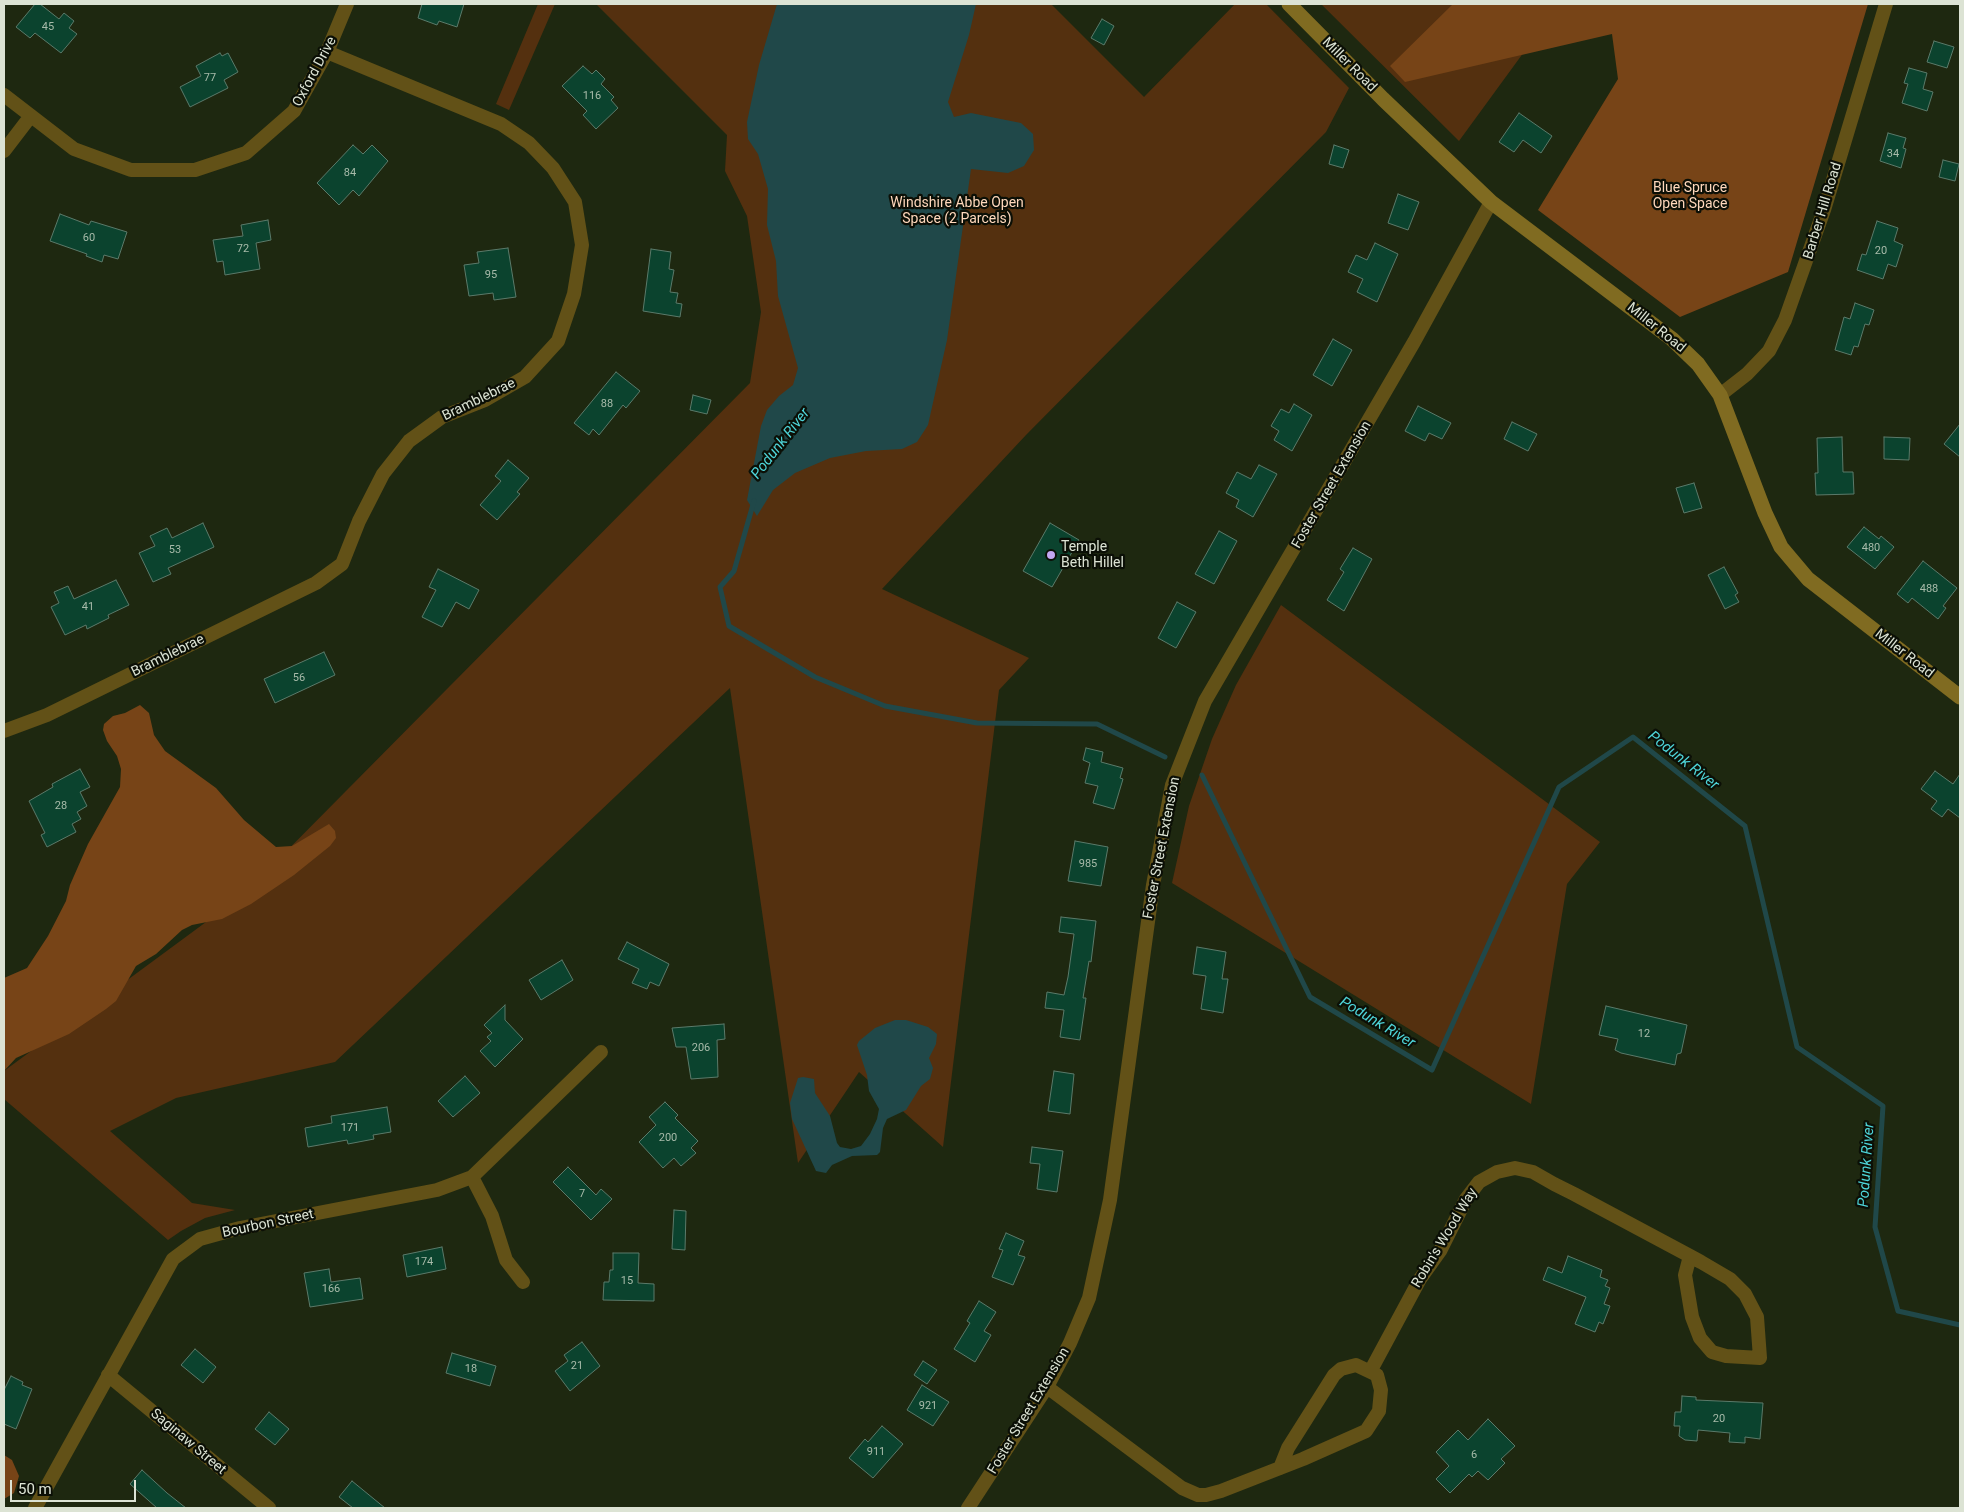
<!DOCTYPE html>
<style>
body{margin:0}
#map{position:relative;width:1964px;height:1512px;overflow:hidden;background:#1e2810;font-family:Roboto,sans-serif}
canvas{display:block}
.frame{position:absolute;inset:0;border:5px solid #dce3d4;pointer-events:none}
.scale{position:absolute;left:10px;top:1480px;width:126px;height:22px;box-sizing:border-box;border:2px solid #dce3d4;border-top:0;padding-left:6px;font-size:15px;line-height:18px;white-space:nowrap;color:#dce3d4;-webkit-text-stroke:4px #0b0f06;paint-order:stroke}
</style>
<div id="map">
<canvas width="1964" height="1512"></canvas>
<div class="frame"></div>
<div class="scale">50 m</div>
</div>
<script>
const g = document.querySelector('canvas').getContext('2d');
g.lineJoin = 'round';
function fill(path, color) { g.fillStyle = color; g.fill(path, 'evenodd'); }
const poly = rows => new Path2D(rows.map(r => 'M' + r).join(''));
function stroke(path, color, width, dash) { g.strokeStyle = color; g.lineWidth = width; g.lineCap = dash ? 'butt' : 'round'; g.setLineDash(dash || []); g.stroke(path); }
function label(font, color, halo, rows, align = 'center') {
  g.font = font + ' Roboto,sans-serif'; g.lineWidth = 4.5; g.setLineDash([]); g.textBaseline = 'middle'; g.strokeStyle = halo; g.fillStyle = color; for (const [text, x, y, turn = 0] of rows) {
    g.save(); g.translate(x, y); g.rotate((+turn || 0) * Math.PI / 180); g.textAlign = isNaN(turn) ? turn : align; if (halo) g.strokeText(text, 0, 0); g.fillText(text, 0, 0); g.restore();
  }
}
fill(poly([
 [538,4,555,4,509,110,496,104],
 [596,4,1051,4,1144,97,1235,4,1266,4,1349,88,1326,132,1026,435,882,589,1029,658,999,690,943,1147,859,1072,798,1163,730,688,335,1062,176,1098,110,1131,192,1203,235,1210,205,1218,181,1231,168,1240,4,1099,4,1071,244,894,750,383,761,312,747,216,725,171,727,135],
 [1321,4,1559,4,1459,141],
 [1281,605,1600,842,1567,884,1531,1104,1172,883,1189,806,1212,739,1236,685]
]), '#54300f');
fill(poly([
 [1453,4,1868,4,1788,272,1680,317,1538,210,1618,79,1612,34,1405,82,1390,66],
 [140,705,149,713,154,735,165,751,216,788,244,820,276,847,292,846,329,824,335,831,336,838,330,846,294,875,251,904,222,919,192,925,182,930,156,954,136,966,116,1001,106,1009,69,1034,16,1058,4,1071,4,978,27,968,48,936,66,901,70,885,88,844,120,787,121,769,117,756,107,741,103,730,104,724,113,716,125,713],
 [4,1455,12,1460,19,1476,14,1493,4,1499]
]), '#774417');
fill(poly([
 [777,4,976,4,969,35,948,102,954,117,971,113,1021,123,1033,134,1034,150,1024,166,1008,173,971,169,947,340,928,425,917,442,902,449,866,451,830,458,795,473,773,490,757,516,747,500,761,426,767,410,779,396,793,385,798,368,778,296,776,261,767,225,768,189,758,154,748,139,747,122,759,65],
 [895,1020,906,1020,928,1027,937,1034,936,1044,929,1058,933,1068,930,1079,921,1086,906,1110,887,1119,883,1128,880,1152,877,1155,852,1156,832,1165,826,1173,816,1171,792,1119,790,1103,798,1078,803,1077,814,1079,815,1093,830,1116,837,1143,840,1147,851,1149,861,1146,870,1134,877,1119,879,1109,869,1091,867,1075,857,1045,859,1041,875,1028]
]), '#204849');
stroke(poly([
 [754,501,734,571,720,587,729,626,815,677,885,706,977,723,1097,724,1165,757],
 [1202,775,1310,997,1432,1070,1559,787,1633,737,1745,826,1797,1047,1883,1106,1875,1227,1898,1311,1960,1325]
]), '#204849', 5);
const building = poly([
 [35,4,40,4,59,19,64,13,74,21,69,28,77,34,61,53,35,33,30,38,16,27,35,4],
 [422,4,464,4,457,27,439,21,437,25,418,18,422,4],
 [1102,19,1114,26,1104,45,1091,38,1102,19],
 [1934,41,1954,47,1947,68,1927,62,1934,41],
 [220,53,222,56,228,53,238,72,224,80,228,88,190,107,180,87,201,76,196,66,220,53],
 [583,66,592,74,596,70,605,79,601,84,614,97,611,100,618,108,596,129,583,115,587,111,562,86,583,66],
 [1909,68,1927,73,1923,89,1933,92,1927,111,1902,103,1908,84,1904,83,1909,68],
 [1519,113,1552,136,1541,153,1523,140,1514,152,1499,142,1519,113],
 [1888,133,1906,138,1903,148,1906,149,1901,168,1880,161,1888,133],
 [353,145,363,154,372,145,388,161,359,196,353,190,339,205,317,183,353,145],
 [1334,145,1349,150,1343,168,1329,164,1334,145],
 [1943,160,1959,164,1955,181,1939,177,1943,160],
 [1398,194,1419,202,1408,230,1388,223,1398,194],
 [60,214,89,225,91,221,127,232,118,259,104,255,102,262,86,256,87,254,50,241,60,214],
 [268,220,271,240,256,243,260,269,225,275,223,261,217,262,213,240,243,236,241,225,268,220],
 [1877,221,1898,228,1894,241,1903,245,1896,267,1888,264,1883,279,1857,270,1862,254,1866,255,1877,221],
 [1375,243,1398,254,1377,302,1357,292,1363,279,1348,272,1356,255,1367,260,1375,243],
 [508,248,516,297,494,300,493,293,469,296,464,265,479,263,477,252,508,248],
 [651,249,671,252,669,269,674,270,670,292,678,293,676,303,682,304,680,317,643,311,651,249],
 [1855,303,1874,310,1869,325,1865,324,1858,347,1854,346,1851,355,1835,350,1844,317,1850,319,1855,303],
 [1333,339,1352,350,1332,386,1313,375,1333,339],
 [616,372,640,391,626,408,623,405,599,435,593,429,589,435,574,423,616,372],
 [693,395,711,400,707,414,690,410,693,395],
 [1294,404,1312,415,1292,451,1274,440,1279,431,1271,426,1281,409,1289,413,1294,404],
 [1418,406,1451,423,1442,439,1429,433,1425,441,1405,431,1418,406],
 [1512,422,1537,434,1528,451,1504,439,1512,422],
 [1960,424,1960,457,1944,444,1960,424],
 [1842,437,1843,472,1853,472,1854,494,1816,495,1815,473,1818,473,1817,438,1842,437],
 [1884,437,1910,438,1909,460,1884,459,1884,437],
 [508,460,529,478,517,492,520,494,497,520,480,505,501,481,495,476,508,460],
 [1259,465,1277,474,1253,517,1236,507,1239,500,1226,493,1237,472,1251,479,1259,465],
 [1694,483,1702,508,1684,513,1676,488,1694,483],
 [203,523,214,547,168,568,171,574,153,582,139,553,155,546,150,536,167,528,172,538,203,523],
 [1050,523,1079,540,1052,587,1023,571,1050,523],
 [1864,527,1879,539,1881,536,1894,547,1875,569,1847,547,1864,527],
 [1219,531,1237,541,1214,584,1195,574,1219,531],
 [1353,548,1372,559,1344,611,1327,600,1344,572,1340,569,1353,548],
 [1923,561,1957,588,1943,606,1946,608,1938,619,1912,598,1908,603,1897,594,1923,561],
 [1724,567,1738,593,1735,595,1739,602,1725,609,1708,575,1724,567],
 [438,569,479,590,469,609,456,602,442,627,422,617,436,590,429,587,438,569],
 [116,580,129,605,108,615,109,618,87,629,86,625,65,635,51,607,59,603,54,592,68,586,74,599,116,580],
 [1177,602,1196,612,1176,648,1158,638,1177,602],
 [324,652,335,675,275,703,264,679,324,652],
 [1086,748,1103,752,1101,762,1123,768,1120,778,1123,779,1114,809,1093,803,1098,786,1085,783,1090,763,1083,760,1086,748],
 [80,769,90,787,80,792,87,806,77,812,81,819,72,824,76,832,47,847,41,835,45,833,29,801,53,787,52,784,80,769],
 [1935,771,1953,784,1960,774,1960,818,1948,809,1942,817,1931,809,1937,801,1921,789,1935,771],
 [1075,841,1108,847,1101,886,1068,881,1075,841],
 [1061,917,1096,921,1091,962,1089,961,1083,998,1086,998,1080,1040,1060,1037,1064,1010,1045,1008,1047,992,1064,995,1068,977,1074,934,1059,932,1061,917],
 [627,942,669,964,659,986,650,982,647,989,632,983,639,969,618,959,627,942],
 [1197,947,1226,952,1222,979,1228,979,1223,1013,1201,1009,1206,976,1193,974,1197,947],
 [562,960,573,980,541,1000,529,980,562,960],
 [505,1005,505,1020,523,1039,495,1067,480,1051,491,1041,487,1037,492,1033,484,1025,505,1005],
 [1606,1006,1687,1025,1681,1053,1677,1054,1675,1065,1621,1053,1615,1050,1618,1039,1599,1035,1606,1006],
 [724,1024,725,1039,717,1040,718,1077,691,1079,686,1047,676,1047,672,1028,724,1024],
 [1054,1071,1074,1074,1070,1114,1048,1111,1054,1071],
 [465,1076,480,1093,453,1117,438,1101,465,1076],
 [665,1102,678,1115,675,1118,698,1141,691,1148,696,1153,681,1166,674,1158,663,1168,639,1142,656,1125,649,1117,665,1102],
 [387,1107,391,1132,373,1135,374,1139,348,1144,347,1140,308,1147,305,1128,332,1123,331,1116,387,1107],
 [1032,1147,1063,1151,1057,1192,1037,1189,1040,1164,1030,1163,1032,1147],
 [568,1167,596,1195,601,1189,612,1199,591,1220,553,1182,568,1167],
 [674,1210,686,1211,685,1250,672,1249,674,1210],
 [1006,1233,1024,1241,1018,1255,1025,1257,1013,1285,992,1277,1003,1250,999,1249,1006,1233],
 [442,1247,446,1269,407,1277,403,1255,442,1247],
 [613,1253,639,1253,638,1283,654,1284,654,1301,603,1300,604,1282,609,1282,610,1270,613,1270,613,1253],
 [1568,1256,1602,1270,1600,1277,1608,1280,1605,1286,1610,1288,1604,1304,1610,1306,1603,1324,1599,1322,1595,1332,1575,1324,1586,1297,1543,1280,1548,1267,1562,1273,1568,1256],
 [329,1269,331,1282,360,1278,363,1299,310,1307,304,1273,329,1269],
 [979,1301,996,1312,984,1331,991,1335,975,1362,954,1349,970,1323,967,1321,979,1301],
 [582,1342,600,1366,570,1391,555,1371,568,1361,564,1355,582,1342],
 [195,1349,216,1367,203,1383,181,1365,195,1349],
 [452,1353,496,1366,490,1386,446,1373,452,1353],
 [923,1361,937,1370,927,1384,914,1375,923,1361],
 [11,1376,23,1382,22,1385,32,1389,16,1429,4,1424,4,1390,11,1376],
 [922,1385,949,1402,933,1426,907,1410,922,1385],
 [1682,1396,1696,1397,1696,1400,1763,1403,1760,1439,1745,1437,1745,1443,1729,1442,1730,1433,1698,1430,1697,1441,1685,1440,1679,1436,1680,1426,1674,1426,1675,1412,1681,1412,1682,1396],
 [269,1412,289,1429,275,1445,255,1429,269,1412],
 [1488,1419,1515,1446,1501,1459,1505,1463,1488,1480,1478,1471,1472,1477,1469,1474,1450,1493,1436,1479,1449,1466,1436,1452,1458,1430,1468,1440,1488,1419],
 [882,1426,903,1444,873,1478,849,1458,865,1439,868,1442,882,1426],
 [142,1470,167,1493,186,1508,157,1508,130,1484,142,1470],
 [352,1481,385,1508,353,1508,339,1497,352,1481]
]);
fill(building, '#0b432e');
stroke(building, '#5b7a6a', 1);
stroke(poly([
 [4,95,74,149,131,170,195,170,246,153,294,111,327,52,347,4],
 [4,151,30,117],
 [1720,395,1747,374,1769,351,1785,320,1824,210,1886,4],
 [4,731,47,715,316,583,342,564,359,521,383,474,409,441,442,417,485,400,525,377,558,341,574,294,582,245,575,202,553,168,529,143,501,124,327,52],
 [472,1177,492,1216,506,1260,523,1282],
 [1371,1370,1420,1279,1440,1251,1466,1199,1479,1182,1497,1172,1515,1168,1533,1172,1554,1184,1574,1194,1690,1256,1701,1262,1730,1279,1745,1294,1757,1317,1760,1358,1726,1356,1712,1352,1700,1338,1692,1317,1685,1275,1690,1256],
 [108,1375,269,1508],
 [1047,1387,1182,1488,1198,1495,1206,1495,1221,1491,1303,1459,1366,1431,1379,1411,1381,1390,1377,1375,1356,1365,1341,1369,1334,1375,1288,1448,1280,1468],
 [35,1508,173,1259,200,1239,240,1228,437,1190,472,1177,601,1052],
 [968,1508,1047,1387,1070,1343,1089,1298,1110,1200,1153,885,1172,785,1205,701,1414,342,1491,202]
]), '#625117', 14);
stroke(poly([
 [1289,4,1383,99,1491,202,1672,339,1698,364,1720,395,1765,513,1781,547,1808,579,1960,697]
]), '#806b21', 15);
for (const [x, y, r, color] of [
 [1051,555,5,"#c4a7f1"]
]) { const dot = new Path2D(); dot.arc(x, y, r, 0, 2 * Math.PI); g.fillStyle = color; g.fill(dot); stroke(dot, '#0b0f06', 2); }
label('11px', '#a8bbaa', null, [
 ["45",48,27],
 ["77",210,78],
 ["116",592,96],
 ["34",1893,154],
 ["84",350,173],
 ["60",89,238],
 ["72",243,249],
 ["20",1881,251],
 ["95",491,275],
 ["88",607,404],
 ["480",1871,548],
 ["53",175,550],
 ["488",1929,589],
 ["41",88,607],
 ["56",299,678],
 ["28",61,806],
 ["985",1088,864],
 ["12",1644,1034],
 ["206",701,1048],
 ["171",350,1128],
 ["200",668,1138],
 ["7",582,1194],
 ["174",424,1262],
 ["15",627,1281],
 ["166",331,1289],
 ["21",577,1366],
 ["18",471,1369],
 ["921",928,1406],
 ["20",1719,1419],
 ["911",876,1452],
 ["6",1474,1455]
]);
label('14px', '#dce3d4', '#0b0f06', [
 ["Miller Road",1349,65,45],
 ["Oxford Drive",315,72,-62],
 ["Barber Hill Road",1823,211,-73],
 ["Miller Road",1656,328,39],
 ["Bramblebrae",479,400,-26],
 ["Foster Street Extension",1332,485,-60],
 ["Miller Road",1904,654,38],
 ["Bramblebrae",168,656,-26],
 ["Foster Street Extension",1162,848,-79],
 ["Bourbon Street",268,1224,-12],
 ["Robin's Wood Way",1445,1238,-59],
 ["Foster Street Extension",1029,1411,-59],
 ["Saginaw Street",188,1442,40]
]);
label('14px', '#ffd8bc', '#0b0f06', [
 ["Blue Spruce",1690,188],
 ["Open Space",1690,204],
 ["Windshire Abbe Open",957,203],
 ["Space (2 Parcels)",957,219]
]);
label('14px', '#dce3d4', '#0b0f06', [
 ["Temple",1061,547],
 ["Beth Hillel",1061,563]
], 'left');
label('italic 15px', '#4ed4d8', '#0b0f06', [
 ["Podunk River",781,444,-52],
 ["Podunk River",1683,761,38],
 ["Podunk River",1377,1023,31],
 ["Podunk River",1867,1165,-86]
]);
</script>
